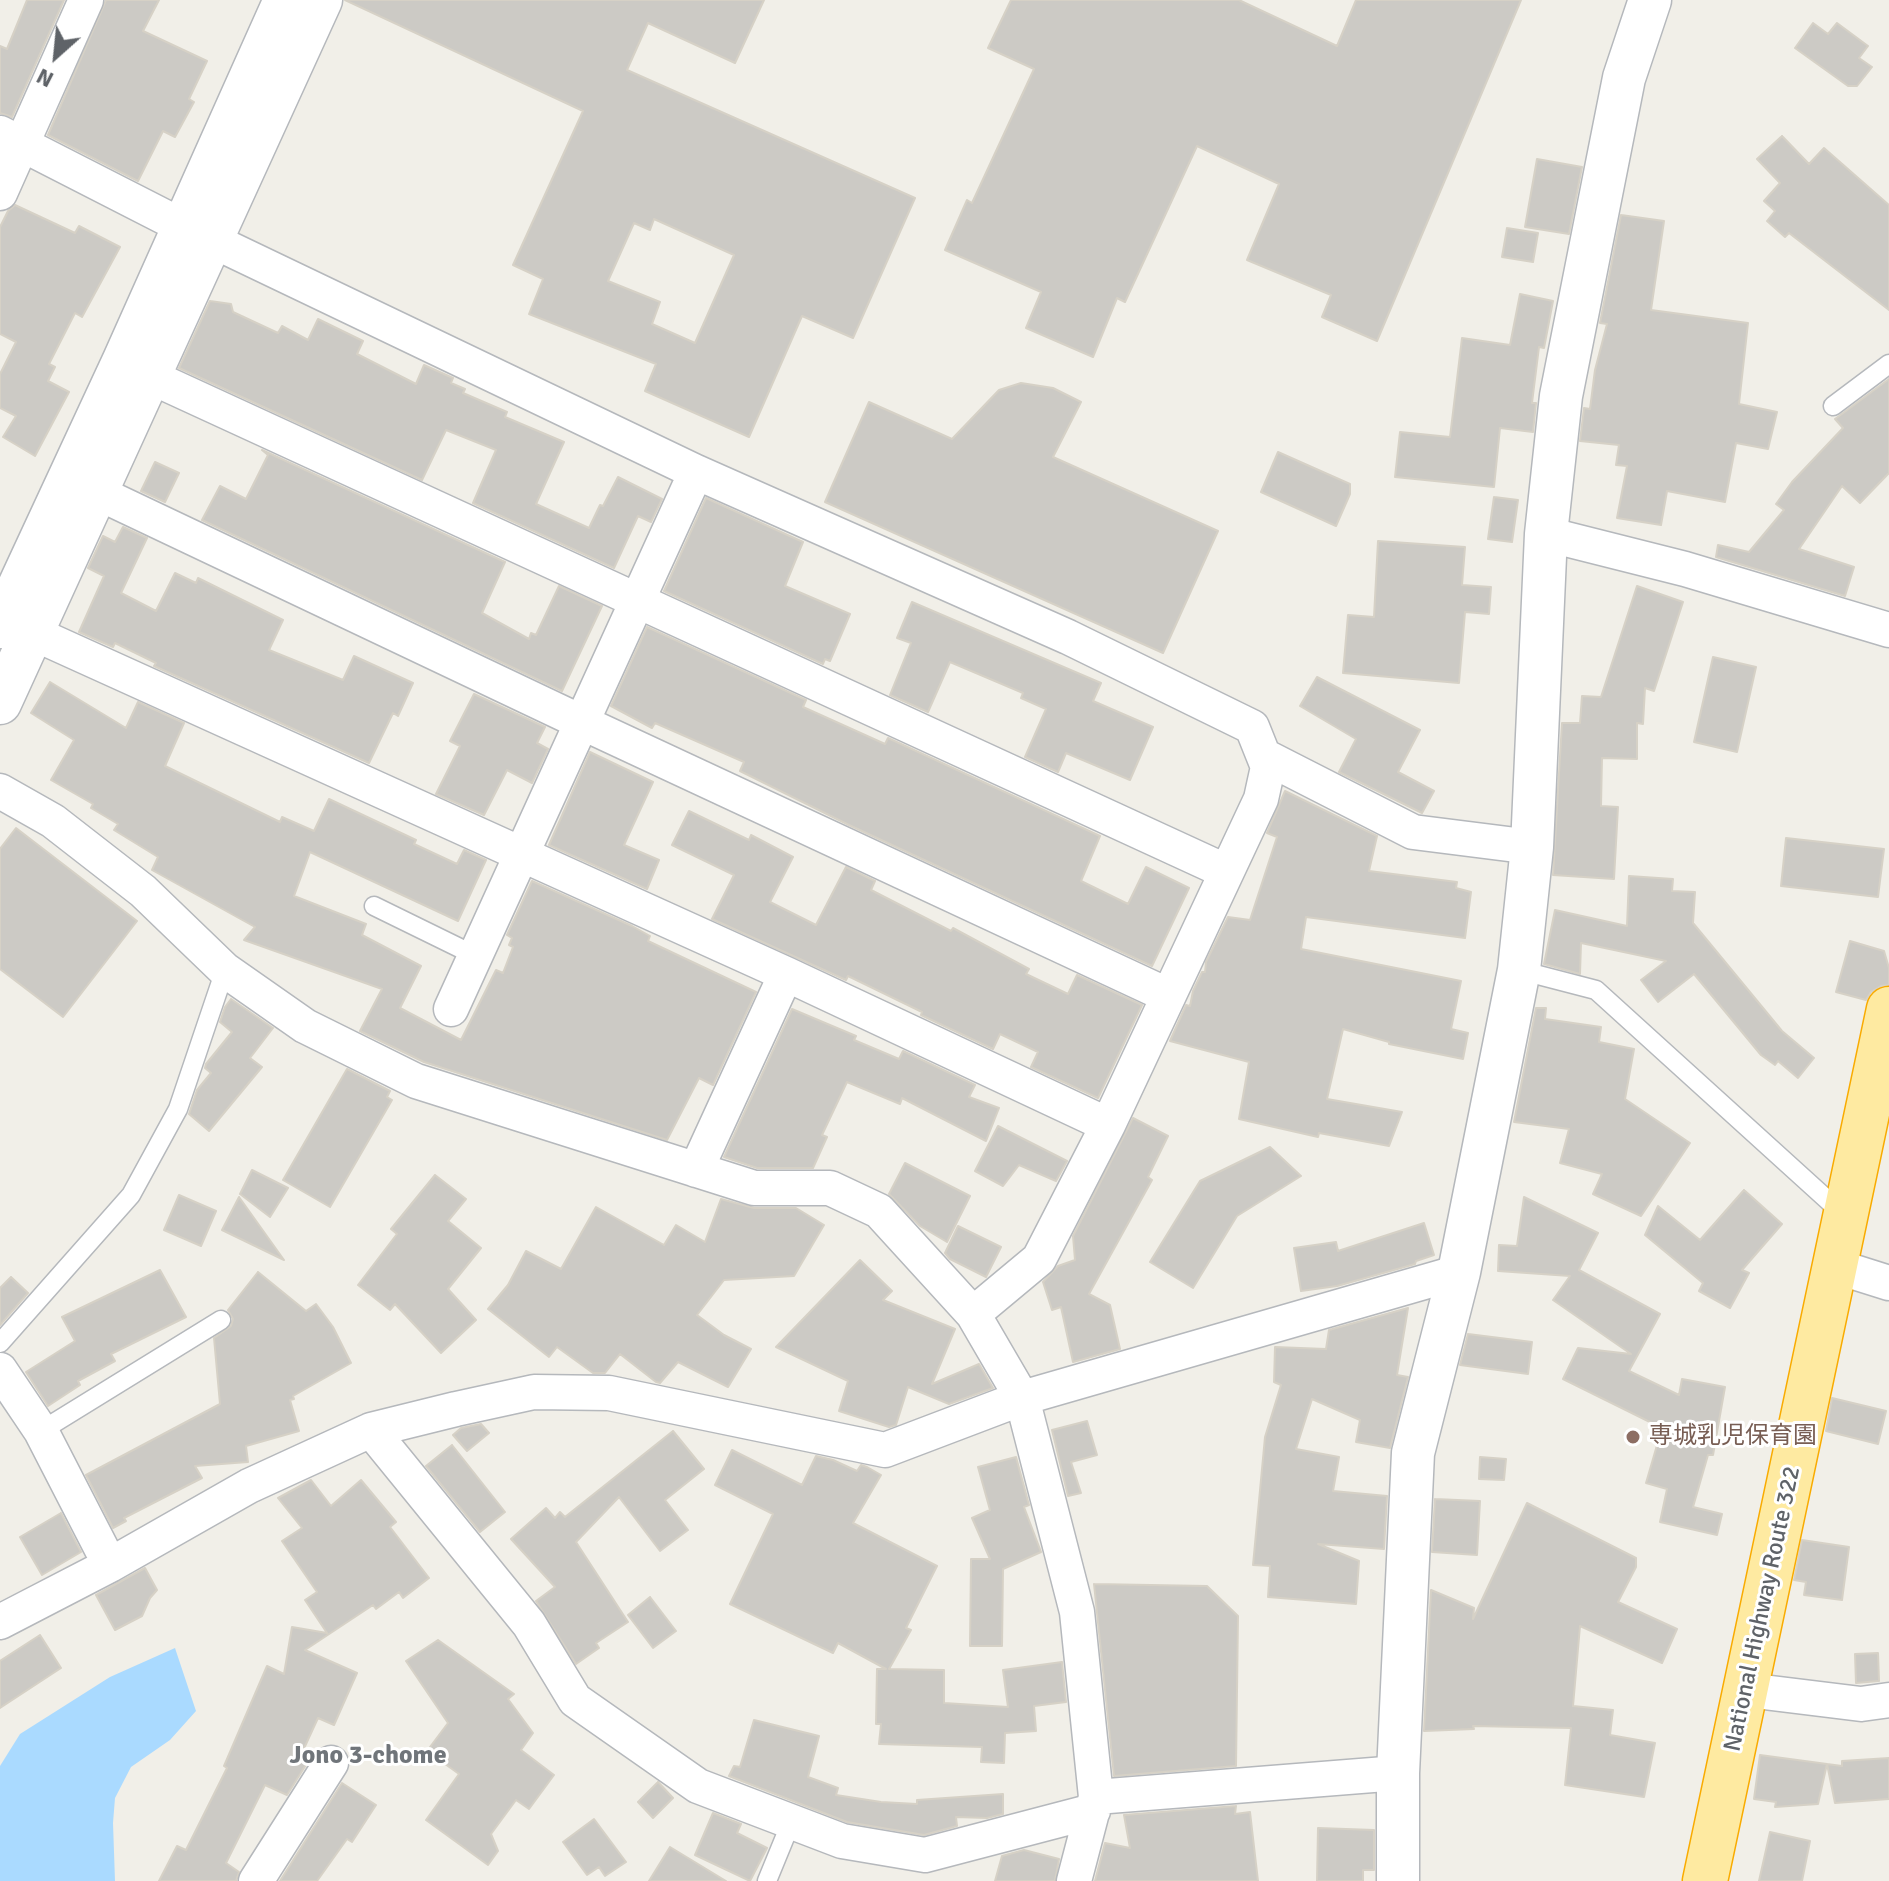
<!DOCTYPE html>
<meta charset="utf-8">
<style>
body{margin:0}
#map{position:relative;width:1889px;height:1881px;overflow:hidden;background:#f1efe8;font-family:Signika,sans-serif}
canvas{display:block}
.north{position:absolute;left:16px;top:16px;width:80px;height:80px;-webkit-text-stroke:6px #fff;paint-order:stroke;rotate:207deg;font-size:22px;font-weight:700;line-height:32px;text-align:center;color:#5f6368}
.north::after{content:'';display:block;margin:auto;width:28px;height:36px;background:#5f6368;clip-path:polygon(50% 0,100% 100%,50% 72%,0 100%)}
</style>
<div id="map">
<canvas width="1889" height="1881"></canvas>
<div class="north">N</div>
</div>
<script>
const g = document.querySelector('canvas').getContext('2d');
g.lineJoin = 'round';
function fill(path, color) { g.fillStyle = color; g.fill(path, 'evenodd'); }
const poly = rows => new Path2D(rows.map(r => 'M' + r).join(''));
function stroke(path, color, width, dash) { g.strokeStyle = color; g.lineWidth = width; g.lineCap = dash ? 'butt' : 'round'; g.setLineDash(dash || []); g.stroke(path); }
function label(font, color, halo, rows, align = 'center') {
  g.font = font + ' Signika,"Noto Sans JP",sans-serif'; g.lineWidth = 6; g.setLineDash([]); g.textBaseline = 'middle'; g.strokeStyle = halo; g.fillStyle = color; for (const [text, x, y, turn = 0] of rows) {
    g.save(); g.translate(x, y); g.rotate((+turn || 0) * Math.PI / 180); g.textAlign = isNaN(turn) ? turn : align; if (halo) g.strokeText(text, 0, 0); g.fillText(text, 0, 0); g.restore();
  }
}
fill(poly([
 [175,1648,196,1711,170,1740,131,1767,115,1798,113,1823,115,1881,0,1881,0,1766,20,1734,110,1677]
]), '#aadaff');
const building = poly([
 [27,0,64,0,12,117,0,113,0,46,7,49,27,0],
 [106,0,159,0,143,31,207,61,189,99,194,102,175,137,163,131,138,181,48,135,106,0],
 [345,0,764,0,735,63,648,23,627,70,915,198,853,338,802,316,749,437,645,391,656,364,529,314,543,279,513,265,583,111,345,0],
 [654,219,734,255,695,343,652,324,660,302,608,281,634,223,650,230,654,219],
 [1011,0,1239,0,1337,46,1356,0,1521,0,1377,341,1322,317,1331,295,1247,260,1279,184,1197,146,1125,302,1117,298,1093,357,1026,328,1041,292,945,250,967,200,972,203,1034,69,988,48,1011,0],
 [1813,23,1828,34,1837,23,1868,46,1859,58,1872,67,1857,86,1848,86,1795,48,1813,23],
 [1782,136,1809,164,1824,148,1889,205,1889,310,1789,233,1785,237,1767,221,1775,211,1764,201,1780,183,1757,159,1782,136],
 [1537,159,1582,167,1569,234,1525,227,1537,159],
 [15,205,75,233,79,226,120,247,82,317,75,313,49,364,55,367,48,381,69,392,35,456,3,437,16,416,0,408,0,374,16,342,0,334,0,227,8,211,15,205],
 [1621,215,1664,221,1651,310,1748,323,1739,404,1777,412,1768,449,1736,443,1725,502,1667,491,1661,525,1617,518,1627,466,1616,465,1619,445,1580,441,1584,408,1590,409,1595,370,1607,324,1600,323,1621,215],
 [1507,228,1538,233,1533,262,1502,257,1507,228],
 [1520,294,1553,301,1544,348,1539,347,1532,403,1536,403,1533,432,1500,428,1494,487,1395,477,1400,432,1450,437,1462,338,1510,345,1520,294],
 [210,301,231,304,233,312,278,333,282,326,308,340,318,319,363,341,357,354,416,384,424,365,453,378,451,383,465,389,463,393,507,412,505,417,564,442,536,504,589,528,600,505,603,506,618,477,662,499,651,522,638,516,614,568,473,503,496,450,446,430,422,480,179,368,210,301],
 [1889,379,1889,473,1860,503,1842,486,1799,549,1854,567,1845,596,1716,557,1718,545,1749,552,1784,510,1776,504,1792,482,1843,428,1835,419,1889,379],
 [1021,383,1053,388,1081,402,1053,457,1218,531,1163,653,825,502,869,402,952,439,999,390,1021,383],
 [262,450,505,562,482,613,529,639,531,633,536,635,559,586,602,606,562,691,202,520,220,486,246,499,268,455,262,450],
 [1278,452,1350,484,1350,494,1336,526,1261,492,1278,452],
 [155,462,179,473,165,502,141,491,155,462],
 [1494,497,1518,500,1512,542,1488,539,1494,497],
 [706,498,803,542,785,586,850,614,830,661,825,659,823,664,664,591,706,498],
 [123,527,147,538,121,593,156,611,175,573,196,583,198,578,283,620,269,650,343,680,354,656,413,683,398,716,393,713,369,763,154,666,156,663,115,643,113,647,79,632,104,576,88,568,103,536,115,542,123,527],
 [1378,541,1465,547,1462,585,1491,587,1489,614,1465,612,1459,683,1343,673,1348,615,1374,617,1378,541],
 [1637,586,1683,602,1654,691,1645,688,1643,724,1637,723,1637,759,1602,758,1601,806,1618,807,1614,879,1553,875,1562,723,1580,723,1582,696,1601,697,1637,586],
 [912,602,1101,683,1093,701,1153,727,1130,780,1066,753,1058,772,1025,757,1046,709,1021,698,1023,693,950,662,928,712,890,695,911,643,897,638,912,602],
 [647,627,806,700,803,707,885,744,888,738,1100,836,1081,881,1128,904,1146,867,1189,888,1152,966,849,825,740,771,744,762,655,723,652,728,611,706,647,627],
 [1713,657,1756,667,1737,752,1694,742,1713,657],
 [1317,677,1420,730,1398,772,1434,791,1422,813,1339,772,1356,739,1300,706,1317,677],
 [50,682,126,728,138,702,184,723,165,766,280,822,282,817,314,831,329,799,416,840,414,844,457,864,464,850,486,860,458,921,310,852,294,896,366,924,362,935,421,966,400,1008,461,1040,496,970,503,973,513,947,509,945,512,938,507,935,532,881,632,926,650,936,648,941,756,992,713,1085,699,1078,667,1140,424,1062,360,1031,382,989,244,940,255,927,152,870,158,857,114,830,118,824,91,808,93,804,51,780,74,740,31,713,50,682],
 [474,694,545,727,537,743,548,749,532,783,507,770,484,815,436,794,460,746,450,741,474,694],
 [590,752,653,782,624,845,659,860,647,889,549,845,590,752],
 [1285,791,1377,836,1369,871,1457,882,1456,888,1471,892,1465,938,1306,917,1301,949,1461,981,1451,1029,1468,1033,1463,1059,1389,1044,1389,1042,1343,1029,1327,1099,1402,1112,1389,1146,1319,1133,1318,1137,1239,1119,1249,1062,1170,1041,1186,1005,1190,1006,1193,991,1202,972,1205,972,1206,962,1228,917,1250,920,1277,837,1267,833,1285,791],
 [689,811,749,840,751,835,793,857,770,902,816,925,846,867,875,881,871,890,951,931,953,928,1029,969,1026,974,1068,994,1077,975,1142,1005,1098,1098,1031,1067,1038,1052,1000,1034,993,1049,921,1015,922,1012,848,976,846,980,712,919,734,875,672,845,689,811],
 [16,828,137,921,63,1017,0,969,0,849,16,828],
 [1786,838,1884,849,1878,897,1781,886,1786,838],
 [1629,876,1673,879,1672,891,1695,892,1693,923,1782,1031,1814,1058,1798,1078,1778,1061,1775,1065,1761,1055,1694,974,1658,1002,1641,980,1666,961,1581,943,1580,974,1544,964,1555,910,1627,926,1629,876],
 [1850,941,1884,951,1889,968,1889,985,1881,986,1871,992,1866,1000,1836,992,1850,941],
 [231,999,273,1028,250,1058,262,1067,209,1131,189,1114,197,1090,211,1073,205,1068,206,1064,232,1032,220,1022,225,1007,231,999],
 [1536,1008,1546,1008,1545,1019,1601,1027,1599,1042,1634,1049,1625,1099,1690,1143,1641,1216,1593,1194,1602,1174,1560,1163,1569,1129,1514,1122,1536,1008],
 [792,1009,856,1036,854,1040,899,1059,903,1051,975,1085,969,1097,999,1108,986,1141,902,1098,900,1104,847,1082,822,1135,827,1137,813,1168,757,1168,724,1157,792,1009],
 [347,1069,390,1091,387,1097,392,1100,330,1207,283,1180,347,1069],
 [1133,1118,1168,1136,1148,1177,1152,1180,1089,1294,1110,1305,1120,1349,1073,1362,1061,1307,1052,1310,1043,1282,1058,1266,1075,1260,1073,1236,1133,1118],
 [998,1126,1067,1161,1056,1181,1019,1165,1003,1186,975,1171,998,1126],
 [1270,1147,1301,1176,1237,1216,1193,1288,1150,1262,1200,1181,1270,1147],
 [905,1163,970,1196,947,1242,920,1226,889,1194,905,1163],
 [252,1170,288,1188,270,1217,240,1194,252,1170],
 [435,1175,466,1199,448,1221,481,1248,448,1289,476,1320,441,1353,395,1304,390,1310,358,1285,397,1234,391,1229,435,1175],
 [1744,1190,1782,1224,1742,1270,1749,1273,1730,1308,1699,1291,1703,1283,1645,1235,1658,1206,1700,1240,1744,1190],
 [179,1195,216,1211,201,1246,164,1230,179,1195],
 [239,1197,284,1260,222,1230,239,1197],
 [1524,1197,1598,1233,1579,1270,1660,1314,1629,1371,1679,1395,1682,1379,1725,1387,1713,1455,1708,1455,1693,1507,1722,1514,1717,1535,1660,1522,1667,1489,1646,1483,1662,1428,1563,1379,1578,1348,1631,1354,1553,1300,1570,1276,1498,1271,1499,1245,1517,1246,1524,1197],
 [721,1199,754,1208,796,1208,824,1225,794,1276,724,1280,697,1315,724,1335,751,1349,728,1387,678,1362,660,1383,656,1382,620,1354,605,1373,593,1373,557,1347,549,1357,488,1309,508,1285,526,1251,561,1269,596,1207,664,1245,676,1225,705,1242,721,1199],
 [1424,1223,1434,1255,1416,1261,1415,1264,1337,1286,1301,1291,1294,1248,1336,1242,1338,1251,1424,1223],
 [958,1226,1001,1247,986,1277,950,1259,945,1253,958,1226],
 [860,1260,892,1291,883,1300,955,1329,932,1384,979,1364,993,1388,949,1404,908,1387,896,1425,889,1427,839,1411,848,1381,776,1347,860,1260],
 [160,1270,186,1317,111,1354,115,1361,78,1381,80,1385,48,1406,26,1372,75,1341,62,1317,160,1270],
 [258,1272,306,1311,316,1304,333,1327,351,1363,293,1396,294,1399,290,1400,299,1431,246,1446,248,1462,195,1466,202,1478,124,1518,126,1521,113,1528,86,1475,220,1404,214,1338,231,1326,233,1319,228,1310,258,1272],
 [11,1277,28,1293,0,1325,0,1288,11,1277],
 [1408,1308,1397,1375,1408,1377,1390,1448,1356,1442,1360,1420,1312,1399,1296,1449,1339,1457,1333,1491,1387,1496,1384,1549,1318,1544,1359,1561,1356,1604,1268,1597,1270,1566,1253,1565,1265,1437,1281,1385,1274,1382,1275,1347,1326,1349,1329,1330,1408,1308],
 [1468,1334,1532,1342,1528,1374,1460,1365,1468,1334],
 [1832,1398,1886,1411,1878,1444,1826,1431,1832,1398],
 [1087,1421,1097,1455,1071,1462,1081,1493,1068,1496,1052,1430,1087,1421],
 [481,1424,489,1433,467,1451,453,1435,461,1428,481,1424],
 [673,1431,704,1469,665,1500,688,1530,660,1551,619,1497,576,1542,628,1622,596,1643,599,1648,576,1664,536,1601,555,1587,511,1539,546,1508,555,1518,560,1512,565,1517,673,1431],
 [452,1445,505,1512,480,1532,426,1466,452,1445],
 [732,1450,802,1485,816,1456,833,1460,857,1471,861,1465,867,1467,881,1475,853,1523,937,1566,906,1628,911,1630,889,1669,944,1670,944,1703,1008,1707,1003,1670,1062,1662,1066,1702,1034,1706,1036,1731,1005,1733,1004,1763,981,1762,982,1747,879,1744,881,1724,876,1724,877,1669,886,1669,838,1643,833,1653,730,1604,773,1514,715,1485,732,1450],
 [1016,1457,1029,1505,1024,1507,1041,1552,1003,1569,1002,1646,970,1646,971,1559,990,1559,972,1518,990,1510,978,1467,1016,1457],
 [1480,1457,1506,1459,1504,1480,1479,1479,1480,1457],
 [311,1480,331,1506,361,1480,396,1522,390,1527,429,1578,403,1598,399,1592,376,1609,373,1605,305,1650,357,1673,334,1725,318,1718,301,1755,309,1760,287,1795,265,1785,226,1863,239,1872,236,1881,159,1881,177,1846,186,1850,227,1768,224,1766,267,1666,284,1674,292,1627,327,1633,305,1600,317,1592,282,1541,302,1528,278,1498,311,1480],
 [1435,1499,1480,1501,1477,1555,1432,1552,1435,1499],
 [1527,1503,1636,1558,1636,1567,1618,1602,1677,1629,1662,1663,1580,1626,1573,1706,1613,1710,1610,1735,1655,1743,1644,1797,1565,1785,1571,1728,1473,1726,1474,1729,1424,1731,1431,1590,1474,1608,1473,1619,1527,1503],
 [61,1513,81,1552,42,1575,20,1537,61,1513],
 [1802,1540,1849,1547,1842,1600,1804,1595,1806,1582,1794,1580,1802,1540],
 [145,1568,157,1590,150,1598,142,1616,115,1630,96,1595,145,1568],
 [1094,1584,1207,1586,1238,1616,1236,1766,1114,1776,1094,1584],
 [650,1597,676,1631,653,1648,628,1615,650,1597],
 [40,1635,61,1668,0,1708,0,1661,40,1635],
 [438,1640,514,1694,508,1699,533,1733,521,1750,554,1775,529,1809,516,1800,491,1834,498,1851,488,1865,426,1820,459,1774,427,1751,448,1723,406,1661,438,1640],
 [1878,1653,1879,1681,1856,1683,1855,1654,1878,1653],
 [754,1720,819,1736,808,1777,838,1788,836,1795,881,1802,917,1804,917,1800,1003,1794,1003,1814,987,1818,956,1817,957,1826,924,1835,847,1822,729,1776,734,1766,740,1767,754,1720],
 [1760,1755,1827,1764,1818,1804,1775,1807,1776,1802,1754,1799,1760,1755],
 [1889,1758,1889,1799,1835,1803,1827,1764,1842,1766,1842,1761,1889,1758],
 [658,1782,673,1798,653,1818,638,1802,658,1782],
 [342,1783,376,1805,352,1842,347,1839,317,1881,280,1881,342,1783],
 [1236,1806,1235,1814,1250,1812,1258,1881,1095,1881,1105,1843,1130,1848,1124,1815,1236,1806],
 [713,1813,741,1824,737,1833,767,1848,750,1881,695,1855,713,1813],
 [594,1819,626,1862,605,1876,599,1867,587,1875,563,1842,594,1819],
 [1318,1828,1374,1830,1374,1870,1363,1870,1363,1881,1317,1881,1318,1828],
 [1770,1832,1810,1841,1802,1881,1759,1881,1770,1832],
 [670,1847,726,1881,649,1881,670,1847],
 [1024,1850,1059,1859,1055,1881,995,1881,1002,1856,1024,1850]
]);
fill(building, '#cccac5');
stroke(building, '#d6d1c6', 2);
const service = poly([
 [1833,406,1889,364],
 [374,906,474,955],
 [1519,970,1596,990,1843,1214],
 [0,1343,131,1195,178,1109,225,970],
 [41,1431,221,1320],
 [767,1881,792,1820]
]);
const minor = poly([
 [0,133,184,227,696,472,1068,637,1252,727,1268,767,1261,799,1108,1125,1039,1259,973,1314],
 [0,193,86,0],
 [149,376,1225,871],
 [73,481,581,722,1167,995],
 [1546,534,1685,569,1889,630],
 [33,633,786,974,1108,1125],
 [1266,757,1413,832,1532,847],
 [0,791,53,821,143,891,225,970,305,1026,416,1081,754,1188,830,1188,879,1211,973,1314,1022,1398,1077,1612,1096,1797,1074,1881],
 [451,1009,696,472],
 [696,1170,786,974],
 [1835,1266,1889,1283],
 [0,1370,41,1431,110,1565],
 [371,1430,529,1624,575,1700,698,1786,842,1841,925,1855,1093,1811],
 [0,1622,110,1565,249,1486,371,1430,456,1409,534,1392,609,1393,885,1450,1022,1398,1459,1272],
 [1747,1690,1861,1704,1889,1700],
 [1096,1797,1398,1773],
 [256,1881,331,1763]
]);
const tertiary = poly([
 [0,627,124,360,285,0],
 [0,703,321,0],
 [1398,1881,1398,1773,1413,1453,1459,1272,1519,970,1532,847,1546,534,1561,396,1624,78,1650,0]
]);
const trunk = poly([
 [1705,1881,1889,1009]
]);
stroke(service, '#b5b8bc', 21);
stroke(minor, '#b5b8bc', 37);
stroke(tertiary, '#b5b8bc', 45);
stroke(trunk, '#f9ab00', 47);
stroke(service, '#fff', 18);
stroke(minor, '#fff', 34);
stroke(tertiary, '#fff', 42);
stroke(trunk, '#feeaa1', 44);
for (const [x, y, r, color] of [
 [1633,1437,8,"#8d6e63"]
]) { const dot = new Path2D(); dot.arc(x, y, r, 0, 2 * Math.PI); g.fillStyle = color; g.fill(dot); stroke(dot, '#fff', 3); }
label('24px', '#785e54', '#fff', [
 ["専城乳児保育園",1649,1437]
], 'left');
label('24px', '#5f6368', '#fff', [
 ["National Highway Route 322",1763,1609,-78]
]);
label('bold 26px', '#70757a', '#fff', [
 ["Jono 3-chome",368,1756]
]);
</script>
